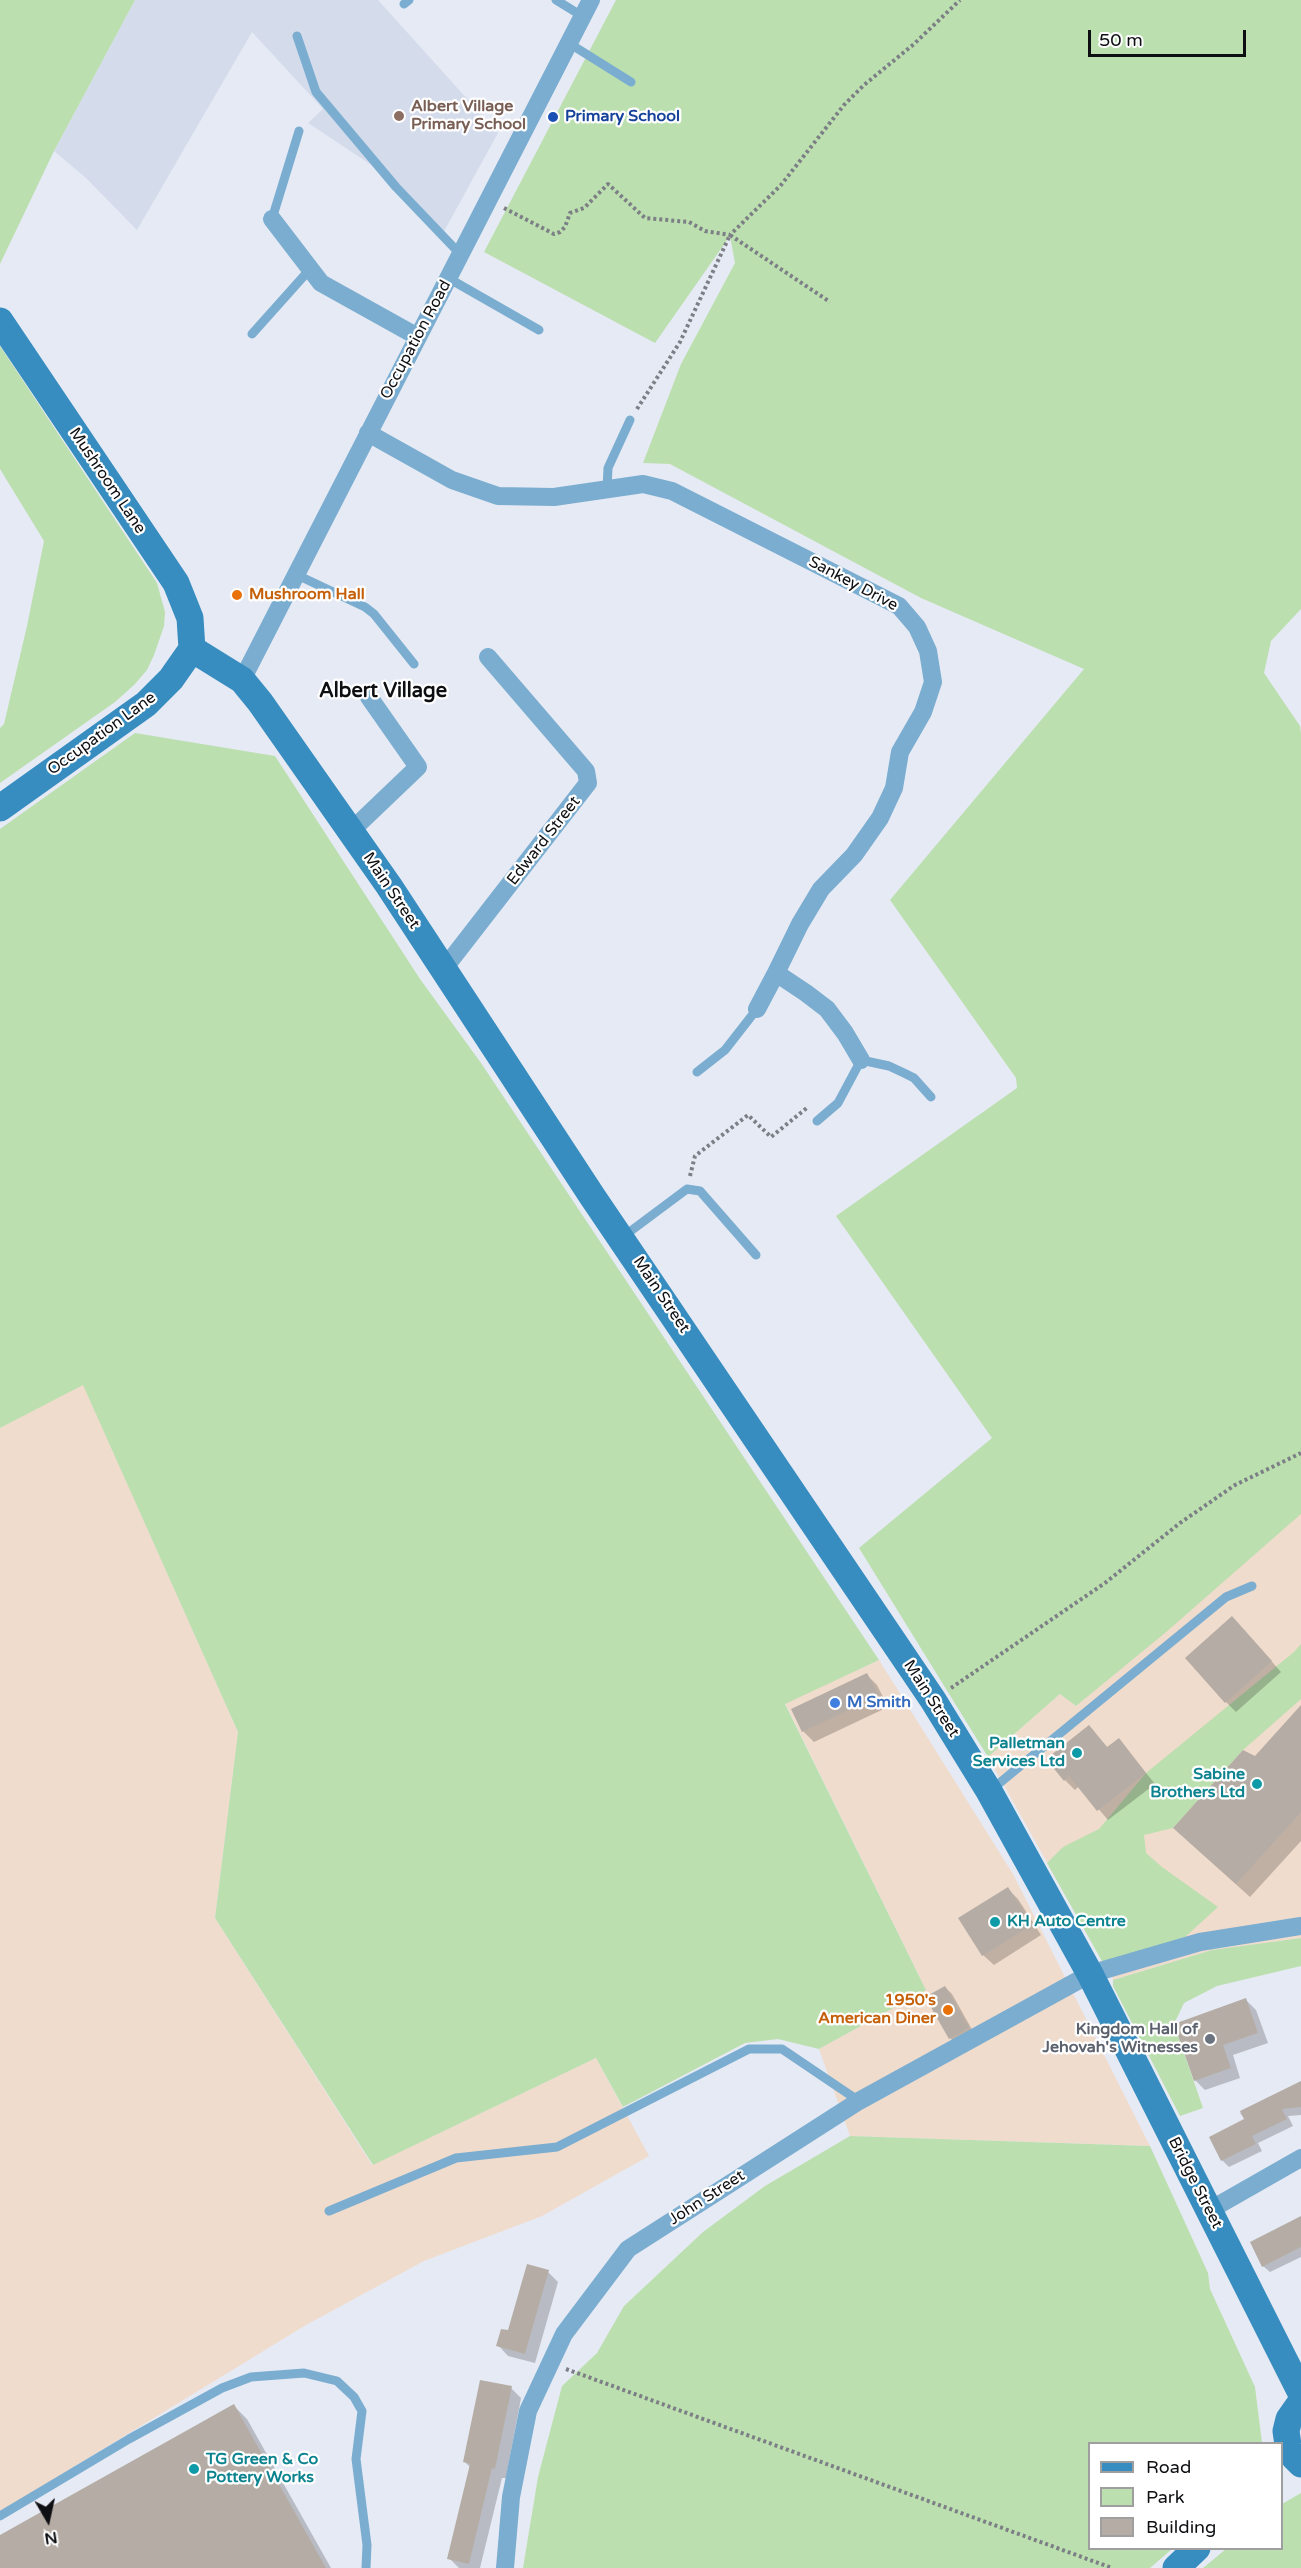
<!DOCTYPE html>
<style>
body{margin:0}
#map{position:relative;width:1301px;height:2568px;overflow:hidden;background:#e6eaf4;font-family:"Varela Round",sans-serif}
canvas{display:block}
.legend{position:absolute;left:1088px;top:2442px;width:195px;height:108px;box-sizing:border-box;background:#fff;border:2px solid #9f9fa0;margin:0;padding:8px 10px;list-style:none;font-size:18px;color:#0e0f12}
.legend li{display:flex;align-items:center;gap:12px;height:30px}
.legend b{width:30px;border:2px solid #9f9fa0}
.north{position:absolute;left:18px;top:2490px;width:60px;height:60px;-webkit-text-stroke:4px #fff;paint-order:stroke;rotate:171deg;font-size:16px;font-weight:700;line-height:24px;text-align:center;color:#0e0f12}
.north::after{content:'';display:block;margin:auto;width:21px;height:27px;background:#0e0f12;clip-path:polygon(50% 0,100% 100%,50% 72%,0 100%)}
.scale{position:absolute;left:1088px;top:30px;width:158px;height:27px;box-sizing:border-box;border:3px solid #0e0f12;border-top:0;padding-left:8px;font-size:18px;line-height:21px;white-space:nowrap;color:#0e0f12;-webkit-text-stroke:4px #fff;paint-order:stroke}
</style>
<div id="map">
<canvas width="1301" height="2568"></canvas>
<ul class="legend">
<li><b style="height:8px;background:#388dc0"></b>Road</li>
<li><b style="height:16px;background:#bcdfaf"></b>Park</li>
<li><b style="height:16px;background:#b5ada5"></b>Building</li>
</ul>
<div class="north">N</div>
<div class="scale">50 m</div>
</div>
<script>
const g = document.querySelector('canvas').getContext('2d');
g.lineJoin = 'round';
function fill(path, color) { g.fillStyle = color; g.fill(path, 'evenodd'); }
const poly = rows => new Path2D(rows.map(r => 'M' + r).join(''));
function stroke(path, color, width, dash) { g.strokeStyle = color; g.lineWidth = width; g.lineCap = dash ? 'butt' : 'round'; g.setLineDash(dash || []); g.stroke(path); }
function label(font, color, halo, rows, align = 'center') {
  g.font = font + ' "Varela Round",sans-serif'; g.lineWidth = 4.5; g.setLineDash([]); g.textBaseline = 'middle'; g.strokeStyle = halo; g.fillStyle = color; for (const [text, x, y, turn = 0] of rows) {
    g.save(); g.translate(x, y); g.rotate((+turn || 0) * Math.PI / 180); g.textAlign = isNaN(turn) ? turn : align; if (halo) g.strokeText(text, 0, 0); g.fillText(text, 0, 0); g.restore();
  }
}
fill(poly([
 [135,0,378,0,498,133,442,235,373,166,308,123,323,109,252,32,137,230,86,178,54,151]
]), '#d4dbeb');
fill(poly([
 [83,1384,238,1732,215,1918,372,2165,596,2058,649,2156,542,2216,424,2261,306,2325,0,2512,0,1428],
 [1301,1513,1301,1938,1212,1950,1113,1980,988,1757,1060,1694,1076,1706],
 [879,1660,1013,1874,1150,2146,850,2136,819,2049,926,1990,785,1703]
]), '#f0dccd');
fill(poly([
 [0,0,135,0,54,151,0,264],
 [616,0,1301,0,1301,609,1271,641,1264,673,1300,726,1301,734,1301,1514,1165,1633,1076,1706,1060,1694,988,1757,859,1548,992,1438,836,1216,1017,1088,1016,1078,890,900,1084,669,921,598,670,464,643,463,681,364,735,263,730,236,655,343,484,252],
 [0,346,157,583,165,612,164,626,154,655,147,670,134,685,115,702,0,783,0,728,4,724,27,626,44,541,0,469],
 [135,733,275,756,420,979,481,1063,879,1660,785,1704,926,1990,819,2049,778,2039,745,2043,623,2107,596,2058,373,2165,215,1918,238,1732,83,1385,0,1428,0,829],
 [1301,1644,1301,1699,1243,1750,1173,1828,1144,1835,1146,1853,1162,1867,1218,1907,1185,1937,1103,1963,1047,1863,1063,1847,1099,1829,1146,1773,1294,1652],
 [1301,1938,1301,1966,1217,1986,1184,2003,1174,2024,1203,2108,1180,2116,1113,1986,1113,1980,1212,1950],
 [850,2136,1150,2146,1208,2273,1210,2289,1255,2387,1262,2443,1090,2444,1090,2548,1172,2549,1150,2568,523,2568,538,2477,562,2386,597,2353,624,2306,703,2232,765,2186],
 [1301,2493,1301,2568,1203,2568,1226,2549,1282,2548,1282,2504]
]), '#bcdfaf');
fill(poly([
 [1242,1628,1281,1672,1236,1712,1226,1702],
 [867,1675,877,1685,888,1707,814,1742,803,1731,793,1710],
 [1301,1707,1301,1841,1250,1897,1189,1842],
 [1089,1727,1108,1748,1119,1740,1155,1784,1108,1820,1079,1786,1075,1790,1065,1780],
 [1008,1889,1018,1899,1041,1935,994,1965,983,1955],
 [945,1987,952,1994,975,2035,957,2044,950,2038],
 [1246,2000,1256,2010,1268,2043,1233,2055,1240,2078,1205,2090,1195,2080],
 [1301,2082,1301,2115,1288,2116,1293,2126,1258,2143,1262,2151,1229,2167,1222,2160,1246,2120,1240,2113],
 [1301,2218,1301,2257,1270,2272,1263,2266],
 [548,2272,558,2282,535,2363,508,2356,498,2345,509,2332],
 [511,2388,521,2398,506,2478,502,2478,480,2568,459,2568,449,2558,471,2468,465,2462],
 [233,2405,247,2419,331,2568,0,2568,0,2536]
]), '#0003');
fill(poly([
 [1232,1616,1272,1661,1225,1703,1185,1658],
 [867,1673,879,1696,802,1732,791,1709],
 [1301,1705,1301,1812,1236,1884,1173,1828,1243,1750,1255,1756],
 [1089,1725,1107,1747,1119,1738,1146,1773,1097,1811,1069,1776,1064,1781,1046,1759],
 [1008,1887,1032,1925,982,1956,958,1918],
 [945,1986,969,2028,949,2039,925,1997],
 [1246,1998,1258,2033,1223,2045,1231,2068,1194,2081,1174,2024],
 [1301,2081,1301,2107,1282,2109,1287,2119,1252,2136,1256,2144,1221,2161,1209,2137,1244,2119,1240,2111],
 [1301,2216,1301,2247,1262,2267,1250,2242],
 [527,2264,549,2270,525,2354,496,2346,501,2329,508,2330],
 [480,2380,512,2386,495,2469,492,2468,469,2564,447,2559,470,2464,463,2462],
 [234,2404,326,2568,0,2568,0,2535]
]), '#b5ada5');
stroke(poly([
 [504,208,554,234,560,232,565,227,570,213,584,208,608,184,645,218,689,222,705,231,730,235,781,185,844,105,864,85,914,44,960,0],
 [637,409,680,342,730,235,830,302],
 [690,1176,695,1156,748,1115,771,1137,808,1107],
 [951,1688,1105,1583,1180,1523,1235,1485,1301,1453],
 [566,2369,1112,2568]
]), '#7c7f85', 4, [3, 3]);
stroke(poly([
 [556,0,582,16],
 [404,4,409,0],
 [297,36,316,92,396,187,461,255],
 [567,42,631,82],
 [272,219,299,131],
 [448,278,539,330],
 [252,334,311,268],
 [607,489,608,468,630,420],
 [295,574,365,607,374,614,414,664],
 [697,1072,725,1050,757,1009],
 [817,1121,838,1103,861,1060,889,1066,904,1073,914,1078,931,1097],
 [624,1236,687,1189,700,1191,756,1255],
 [991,1790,1226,1597,1252,1586],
 [329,2211,456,2158,557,2147,749,2049,782,2049,859,2101],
 [0,2516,129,2439,222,2388,251,2377,304,2373,337,2381,354,2397,362,2411,356,2459,367,2545,366,2568]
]), '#7aadd0', 9);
stroke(poly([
 [272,219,321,283,418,337],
 [368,433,452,480,498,496,554,497,643,484,672,491,899,606,917,627,928,651,933,682,923,712,900,752,894,788,880,818,854,855,821,889,800,924,776,973,806,993,827,1009,845,1033,861,1060],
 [242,680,591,0],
 [351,831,418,767,369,697],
 [443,970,588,783,586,771,488,657],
 [757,1009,776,973],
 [1208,2211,1301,2158],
 [505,2568,511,2497,528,2411,564,2334,628,2249,859,2101,1090,1974,1200,1942,1301,1926]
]), '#7aadd0', 18);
stroke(poly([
 [0,321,176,583,190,618,192,649],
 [192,649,242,680,260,702,389,886,592,1196,933,1700,989,1791,1090,1974,1301,2393],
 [0,808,146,704,171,679,192,649],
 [1301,2402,1289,2419,1286,2431,1288,2445,1294,2457,1301,2464],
 [1176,2568,1197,2548]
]), '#388dc0', 27);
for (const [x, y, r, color] of [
 [399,116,6,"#8d6e63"],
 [553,117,6,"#1a4fb4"],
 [237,595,6,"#e8710a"],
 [835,1703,6,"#3f7fe0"],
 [1077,1753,6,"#0f9aa8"],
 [1257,1784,6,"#0f9aa8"],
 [995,1922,6,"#0f9aa8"],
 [948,2010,6,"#e8710a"],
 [1210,2039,6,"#6b7280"],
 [194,2469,6,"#0f9aa8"]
]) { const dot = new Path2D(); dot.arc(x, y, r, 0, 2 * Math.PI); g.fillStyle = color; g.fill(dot); stroke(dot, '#fff', 2); }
label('bold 16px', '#785e54', '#fff', [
 ["Albert Village",411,107],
 ["Primary School",411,125]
], 'left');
label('bold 16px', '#164399', '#fff', [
 ["Primary School",565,117]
], 'left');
label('16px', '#0e0f12', '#fff', [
 ["Occupation Road",416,340,-62],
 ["Mushroom Lane",107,481,56],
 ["Sankey Drive",853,584,28],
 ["Occupation Lane",102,734,-36],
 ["Edward Street",544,841,-52],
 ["Main Street",391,891,56],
 ["Main Street",661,1295,56],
 ["Main Street",931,1699,57],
 ["Bridge Street",1195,2183,63],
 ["John Street",707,2198,-33]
]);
label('bold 16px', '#c56008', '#fff', [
 ["Mushroom Hall",249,595],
 ["1950's",936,2001,"right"],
 ["American Diner",936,2019,"right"]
], 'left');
label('bold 16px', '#366cbe', '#fff', [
 ["M Smith",847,1703]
], 'left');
label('bold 16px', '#0d838f', '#fff', [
 ["Palletman",1065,1744],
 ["Services Ltd",1065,1762],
 ["Sabine",1245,1775],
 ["Brothers Ltd",1245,1793],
 ["KH Auto Centre",1007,1922,"left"],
 ["TG Green & Co",206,2460,"left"],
 ["Pottery Works",206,2478,"left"]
], 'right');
label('bold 16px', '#5b616d', '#fff', [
 ["Kingdom Hall of",1198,2030],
 ["Jehovah's Witnesses",1198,2048]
], 'right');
label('bold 20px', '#0e0f12', '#fff', [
 ["Albert Village",383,692]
]);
</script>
